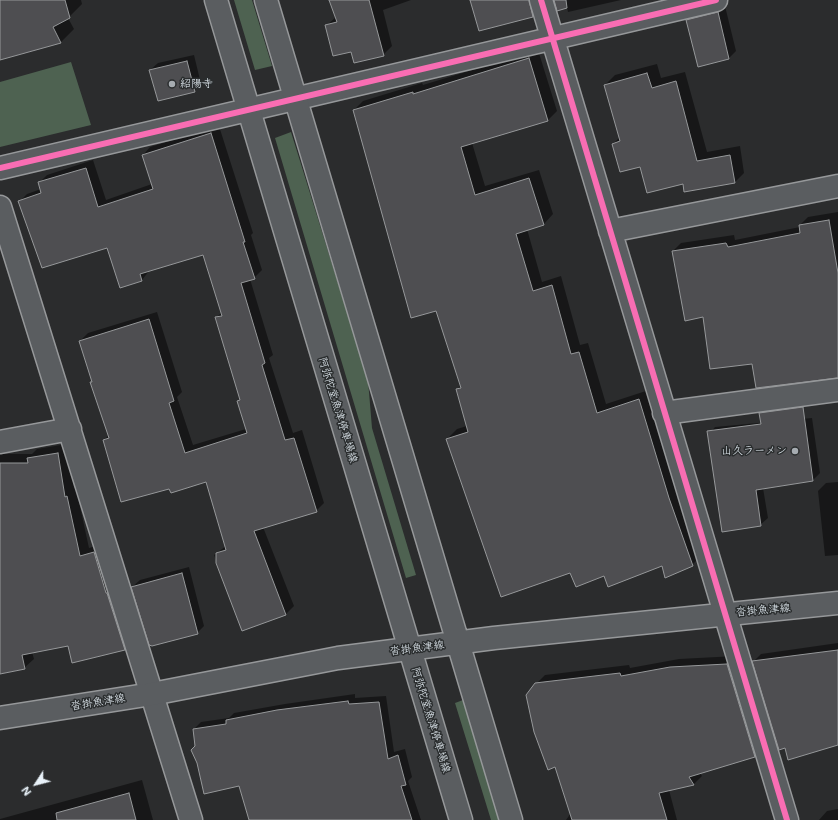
<!DOCTYPE html>
<meta charset="utf-8">
<style>
body{margin:0}
#map{position:relative;width:838px;height:820px;overflow:hidden;background:#2b2c2d;font-family:Mali,sans-serif}
canvas{display:block}
.north{position:absolute;left:16px;top:764px;width:40px;height:40px;-webkit-text-stroke:3px #2a2d2e;paint-order:stroke;rotate:234deg;font-size:11px;font-weight:700;line-height:16px;text-align:center;color:#e8f1f8}
.north::after{content:'';display:block;margin:auto;width:14px;height:18px;background:#e8f1f8;clip-path:polygon(50% 0,100% 100%,50% 72%,0 100%)}
</style>
<div id="map">
<canvas width="838" height="820"></canvas>
<div class="north">N</div>
</div>
<script>
const g = document.querySelector('canvas').getContext('2d');
g.lineJoin = 'round';
function fill(path, color) { g.fillStyle = color; g.fill(path, 'evenodd'); }
const poly = rows => new Path2D(rows.map(r => 'M' + r).join(''));
function stroke(path, color, width, dash) { g.strokeStyle = color; g.lineWidth = width; g.lineCap = dash ? 'butt' : 'round'; g.setLineDash(dash || []); g.stroke(path); }
function label(font, color, halo, rows, align = 'center') {
  g.font = font + ' Mali,"Klee One",sans-serif'; g.lineWidth = 3; g.setLineDash([]); g.textBaseline = 'middle'; g.strokeStyle = halo; g.fillStyle = color; for (const [text, x, y, turn = 0] of rows) {
    g.save(); g.translate(x, y); g.rotate((+turn || 0) * Math.PI / 180); g.textAlign = isNaN(turn) ? turn : align; if (halo) g.strokeText(text, 0, 0); g.fillText(text, 0, 0); g.restore();
  }
}
fill(poly([
 [234,0,252,0,272,66,255,70],
 [71,62,91,125,0,147,0,82],
 [291,132,368,380,372,428,416,575,406,578,275,138],
 [463,700,499,820,491,820,455,703]
]), '#4e6251');
fill(poly([
 [0,0,81,0,82,4,68,18,74,29,61,42,0,59],
 [330,0,411,0,383,10,392,46,383,55,351,51,326,26,336,17],
 [471,0,540,0,541,7,533,16],
 [554,0,621,0,568,12,567,7],
 [725,6,736,51,729,58,698,66,687,20,694,13],
 [538,50,557,111,547,121,472,143,485,186,539,170,553,214,544,224,527,229,542,282,561,276,580,345,588,343,606,404,649,390,702,555,692,565,663,564,604,575,571,572,447,439,457,429,467,426,457,390,461,385,437,310,354,110,363,101,422,83,423,85],
 [194,55,201,84,194,91,150,70,158,63],
 [657,64,661,78,685,72,707,152,740,146,744,173,735,182,684,183,640,165,613,144,620,137,605,85,615,75],
 [219,126,253,233,251,235,262,270,254,278,250,279,273,355,269,358,293,433,302,430,324,503,316,511,263,527,294,606,286,614,243,630,214,555,226,546,207,481,170,487,104,440,109,435,80,341,88,333,157,312,182,392,177,397,193,445,246,429,238,401,240,399,216,318,222,312,203,254,149,271,142,280,121,286,108,247,19,202,27,194,41,189,39,183,47,175,93,160,106,200,152,184,143,155,150,147],
 [838,212,838,376,753,363,704,316,673,251,681,243,734,235,735,240,800,227,800,225,808,217],
 [812,418,820,473,813,480,763,488,768,518,760,525,708,435,715,427],
 [67,444,74,488,76,488,89,548,104,544,134,640,125,650,69,645,32,652,34,659,24,668,0,673,0,454,32,454,37,449],
 [838,482,838,555,825,556,818,491,826,483],
 [189,567,204,626,197,633,132,587,140,580],
 [838,643,838,744,785,746,754,661,761,654],
 [736,656,763,747,754,756,700,773,702,776,694,784,669,790,677,820,566,820,571,813,536,684,545,675,629,665,630,668,679,659],
 [355,694,355,698,386,696,394,752,405,749,412,777,408,781,421,820,250,820,240,785,196,746,194,729,201,722,229,718,234,713,285,704],
 [142,780,153,820,0,820,0,819],
 [838,809,838,820,819,820,827,811]
]), '#0007');
const building = poly([
 [0,0,65,0,70,18,53,27,61,43,0,60,0,0],
 [329,0,369,0,384,56,354,63,351,52,333,56,325,25,337,22,329,0],
 [470,0,529,0,533,17,479,31,470,0],
 [554,0,566,0,567,8,557,11,554,0],
 [718,12,729,59,698,67,686,20,718,12],
 [529,58,548,121,461,147,475,195,529,178,544,225,516,234,533,291,552,285,571,354,579,352,597,413,639,399,669,498,693,566,665,578,662,566,608,587,604,576,576,587,570,573,501,597,446,439,468,432,456,389,461,388,436,311,411,318,353,110,413,92,413,94,529,58],
 [187,61,195,92,158,101,149,70,187,61],
 [647,73,652,88,676,81,697,161,730,155,735,183,684,192,683,184,647,193,640,167,620,172,612,144,620,141,604,85,647,73],
 [211,133,245,242,243,242,255,279,241,283,265,363,262,365,285,440,294,438,317,512,254,531,286,615,242,631,216,563,216,553,226,550,206,482,171,493,169,489,121,502,103,440,109,438,90,382,92,382,79,341,149,319,174,401,169,403,185,453,247,433,237,401,240,400,215,317,222,316,203,255,140,274,142,281,120,288,107,248,42,268,18,201,41,193,38,182,86,168,98,207,153,189,142,155,211,133],
 [829,220,838,273,838,378,756,388,752,364,710,369,703,317,685,321,672,251,726,243,728,247,800,233,799,225,829,220],
 [803,407,813,481,756,490,761,526,722,532,707,431,761,424,759,413,803,407],
 [58,453,65,497,67,496,80,556,94,552,106,593,107,593,125,650,72,663,68,646,22,655,25,669,0,674,0,463,28,463,27,458,58,453],
 [182,573,198,634,152,646,149,645,131,587,182,573],
 [838,650,838,745,788,760,785,748,779,750,752,661,838,650],
 [727,664,755,757,689,777,694,785,659,793,667,820,572,820,555,767,548,770,534,732,526,695,535,683,620,673,621,676,670,667,727,664],
 [348,701,349,704,379,702,388,759,398,755,406,785,401,786,412,820,249,820,239,786,204,794,197,763,191,750,195,746,193,729,226,724,226,720,277,710,348,701],
 [129,793,136,820,57,820,56,813,129,793]
]);
fill(building, '#4e4e51');
stroke(building, '#96989a', 1);
const minor = poly([
 [541,0,787,820],
 [0,168,716,0],
 [0,207,191,820],
 [610,231,838,186],
 [664,413,838,390],
 [0,442,70,429]
]);
const major = poly([
 [216,0,461,820],
 [266,0,511,820],
 [0,718,152,694,338,658,494,638,838,603]
]);
stroke(minor, '#96989a', 25);
stroke(major, '#96989a', 25);
stroke(minor, '#5a5d60', 22);
stroke(major, '#5a5d60', 22);
stroke(poly([
 [541,0,787,820],
 [0,168,716,0]
]), '#f96db3', 6);
for (const [x, y, r, color] of [
 [172,84,4,"#a6acb1"],
 [795,451,4,"#a6acb1"]
]) { const dot = new Path2D(); dot.arc(x, y, r, 0, 2 * Math.PI); g.fillStyle = color; g.fill(dot); stroke(dot, '#2a2d2e', 1.5); }
label('11px', '#e8f1f8', '#2a2d2e', [
 ["紹陽寺",180,84],
 ["山久ラーメン",787,451,"right"]
], 'left');
label('11px', '#e8f1f8', '#2a2d2e', [
 ["阿弥陀堂魚津停車場線",338,410,73],
 ["沓掛魚津線",763,610,-5],
 ["沓掛魚津線",417,648,-7],
 ["沓掛魚津線",98,702,-9],
 ["阿弥陀堂魚津停車場線",431,720,73]
]);
</script>
